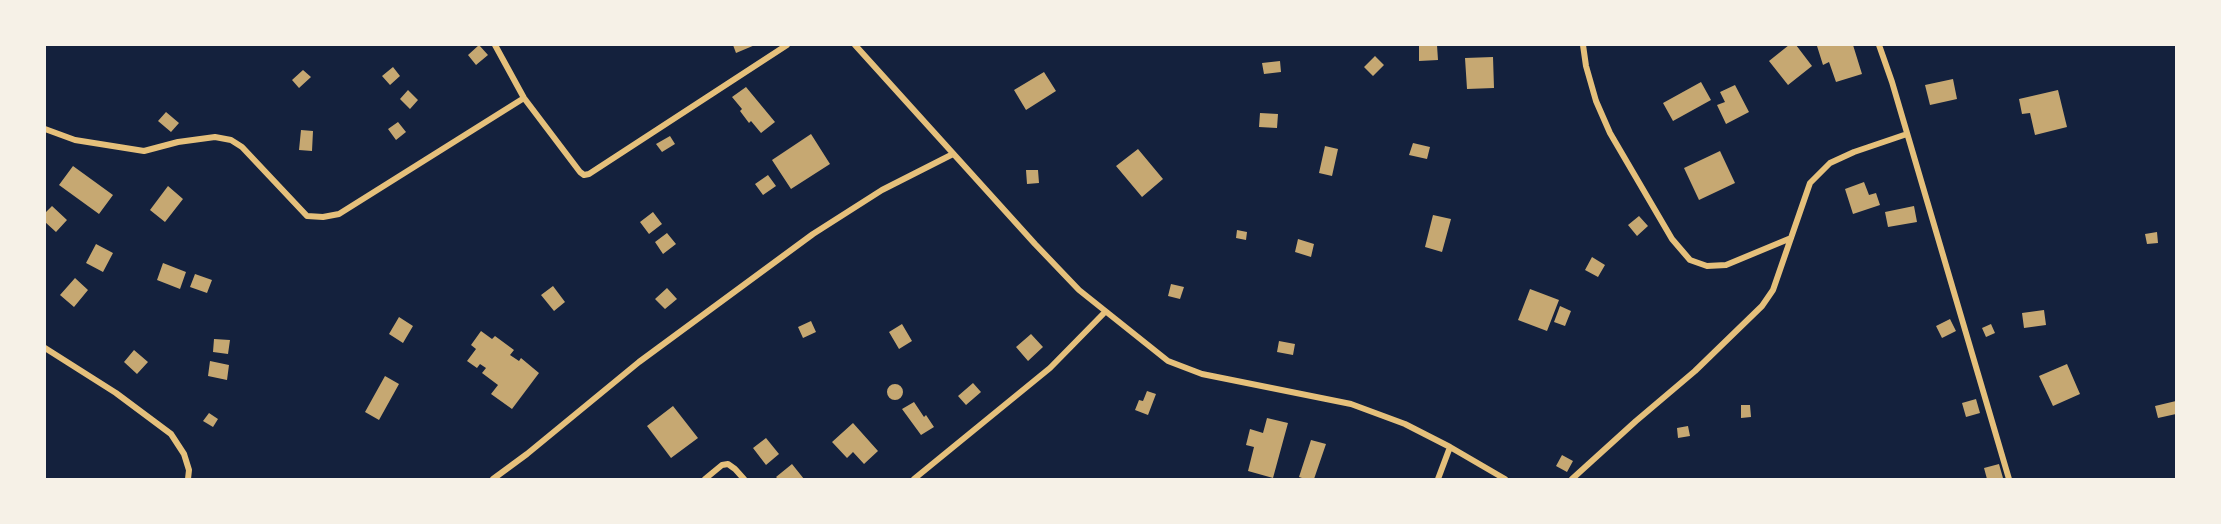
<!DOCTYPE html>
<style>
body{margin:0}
#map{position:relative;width:2221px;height:524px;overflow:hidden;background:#14213d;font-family:"Varela Round",sans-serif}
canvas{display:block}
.frame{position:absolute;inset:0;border:46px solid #f6f1e7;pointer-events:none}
</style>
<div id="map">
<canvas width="2221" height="524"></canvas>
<div class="frame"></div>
</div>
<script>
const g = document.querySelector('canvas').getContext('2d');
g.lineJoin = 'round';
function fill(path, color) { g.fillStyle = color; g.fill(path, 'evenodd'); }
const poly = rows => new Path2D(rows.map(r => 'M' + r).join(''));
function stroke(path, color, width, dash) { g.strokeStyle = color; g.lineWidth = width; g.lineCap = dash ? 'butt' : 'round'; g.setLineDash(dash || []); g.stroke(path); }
fill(poly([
 [479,45,488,55,476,65,468,55],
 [733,45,755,45,736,53],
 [1419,45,1437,45,1438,60,1419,61],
 [1789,45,1796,45,1812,66,1788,85,1769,61],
 [1820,45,1853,45,1862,74,1836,82,1829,62,1823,65,1817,46],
 [1375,56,1384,65,1373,76,1364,67],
 [1493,57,1494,88,1467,89,1465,58],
 [1280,61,1281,72,1264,74,1262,63],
 [393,67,400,76,390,85,382,76],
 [303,70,311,77,299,88,292,80],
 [1044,72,1056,91,1026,110,1014,90],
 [1953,79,1957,99,1930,105,1925,85],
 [1701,82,1711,100,1673,121,1663,103],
 [1735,85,1749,112,1726,124,1717,105,1725,102,1720,92],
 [746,87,775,122,761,133,751,121,749,123,740,111,742,109,732,97],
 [408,90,418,100,410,109,400,99],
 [2058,90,2067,127,2035,135,2030,113,2022,114,2019,99],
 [166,112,179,123,171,132,158,121],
 [1260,113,1278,114,1277,128,1259,127],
 [398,122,406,132,396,140,388,129],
 [301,130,313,131,312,151,299,150],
 [811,134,830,164,791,189,772,160],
 [670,136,675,144,662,152,656,144],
 [1413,143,1430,147,1427,159,1409,155],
 [1325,146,1338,149,1332,176,1319,173],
 [1138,149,1163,179,1142,197,1116,166],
 [1720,151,1735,183,1699,200,1684,168],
 [73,166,113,195,99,214,59,185],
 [1026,170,1038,170,1039,183,1027,184],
 [768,175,776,186,763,195,755,184],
 [1864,182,1869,195,1876,193,1880,205,1853,214,1845,189],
 [168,186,183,199,165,222,150,210],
 [52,206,67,220,56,232,45,222,45,213],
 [1914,206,1917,222,1888,227,1885,212],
 [653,212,662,224,649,234,640,222],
 [1433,215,1451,219,1442,252,1425,247],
 [1639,216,1648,226,1637,236,1628,225],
 [1237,230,1247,232,1246,240,1236,238],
 [2157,232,2158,243,2147,244,2145,234],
 [667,233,676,244,663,254,655,242],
 [1298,239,1314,244,1311,257,1295,252],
 [96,244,113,253,103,272,86,263],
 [1592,257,1605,265,1598,277,1585,270],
 [163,263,186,272,180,289,157,280],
 [195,274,212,280,207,293,190,287],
 [75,278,88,290,74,307,60,295],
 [1171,284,1184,287,1180,299,1168,296],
 [553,286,565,302,554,311,541,295],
 [667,288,677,299,665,309,655,299],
 [1530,289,1559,300,1547,331,1518,320],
 [1560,306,1571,311,1565,326,1554,322],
 [2044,310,2046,325,2024,328,2022,313],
 [399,317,413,326,403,343,389,334],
 [1950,319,1956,331,1942,338,1936,326],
 [811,321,816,332,803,338,798,327],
 [902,324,912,341,899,349,889,332],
 [1991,324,1995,333,1986,337,1982,328],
 [481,331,492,339,495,336,514,350,510,355,519,361,521,358,539,373,512,409,491,394,498,385,482,373,486,368,480,364,477,368,467,361,476,349,471,345],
 [1031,334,1043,347,1028,361,1016,347],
 [214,339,230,340,228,354,213,352],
 [1279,341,1295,344,1293,355,1277,352],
 [134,350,148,362,137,374,124,362],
 [210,361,229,365,227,380,208,376],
 [2067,364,2080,394,2053,406,2039,376],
 [385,376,399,384,379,420,365,412],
 [973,383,981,392,966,405,958,396],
 '887 392a8 8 0 1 1 16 0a8 8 0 1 1-16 0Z',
 [1147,391,1156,394,1148,415,1135,410,1139,400,1143,401],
 [1976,399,1980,413,1966,417,1962,403],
 [2176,401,2176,414,2158,418,2155,406],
 [914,402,924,417,926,415,934,427,921,435,902,409],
 [1741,405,1750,405,1751,417,1741,418],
 [673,406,698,438,671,458,647,426],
 [209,413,218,419,213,427,203,421],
 [1267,418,1288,423,1273,478,1248,471,1254,447,1246,445,1250,429,1263,433],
 [853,423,878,451,864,464,853,452,847,458,832,442],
 [1688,426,1690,436,1678,438,1677,428],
 [766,438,779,454,766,465,753,448],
 [1311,440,1326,444,1314,479,1305,479,1299,477],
 [1562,455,1573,461,1567,472,1556,466],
 [792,464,804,479,778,479,776,477],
 [1999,464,2003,478,1987,479,1984,468]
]), '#c6a872');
stroke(poly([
 [495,45,524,98,580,172,584,175,589,174,787,45],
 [855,45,1035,244,1079,290,1168,361,1202,374,1351,404,1405,424,1450,447,1505,479],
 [1583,45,1586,66,1596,101,1610,133,1672,239,1690,260,1707,266,1726,265,1791,238],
 [1879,45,1892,82,2009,479],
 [45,129,75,140,144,151,178,142,215,137,231,140,242,147,307,216,323,217,339,214,524,98],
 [45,348,116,393,171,434,184,454,189,470,188,479],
 [493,479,527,454,639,362,813,234,882,190,953,154],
 [705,479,722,465,728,464,735,469,744,479],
 [914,479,1050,368,1105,312],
 [1438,479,1450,447],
 [1572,479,1636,421,1695,371,1762,306,1773,290,1810,183,1830,163,1854,152,1907,134]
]), '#e5c07b', 6);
</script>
